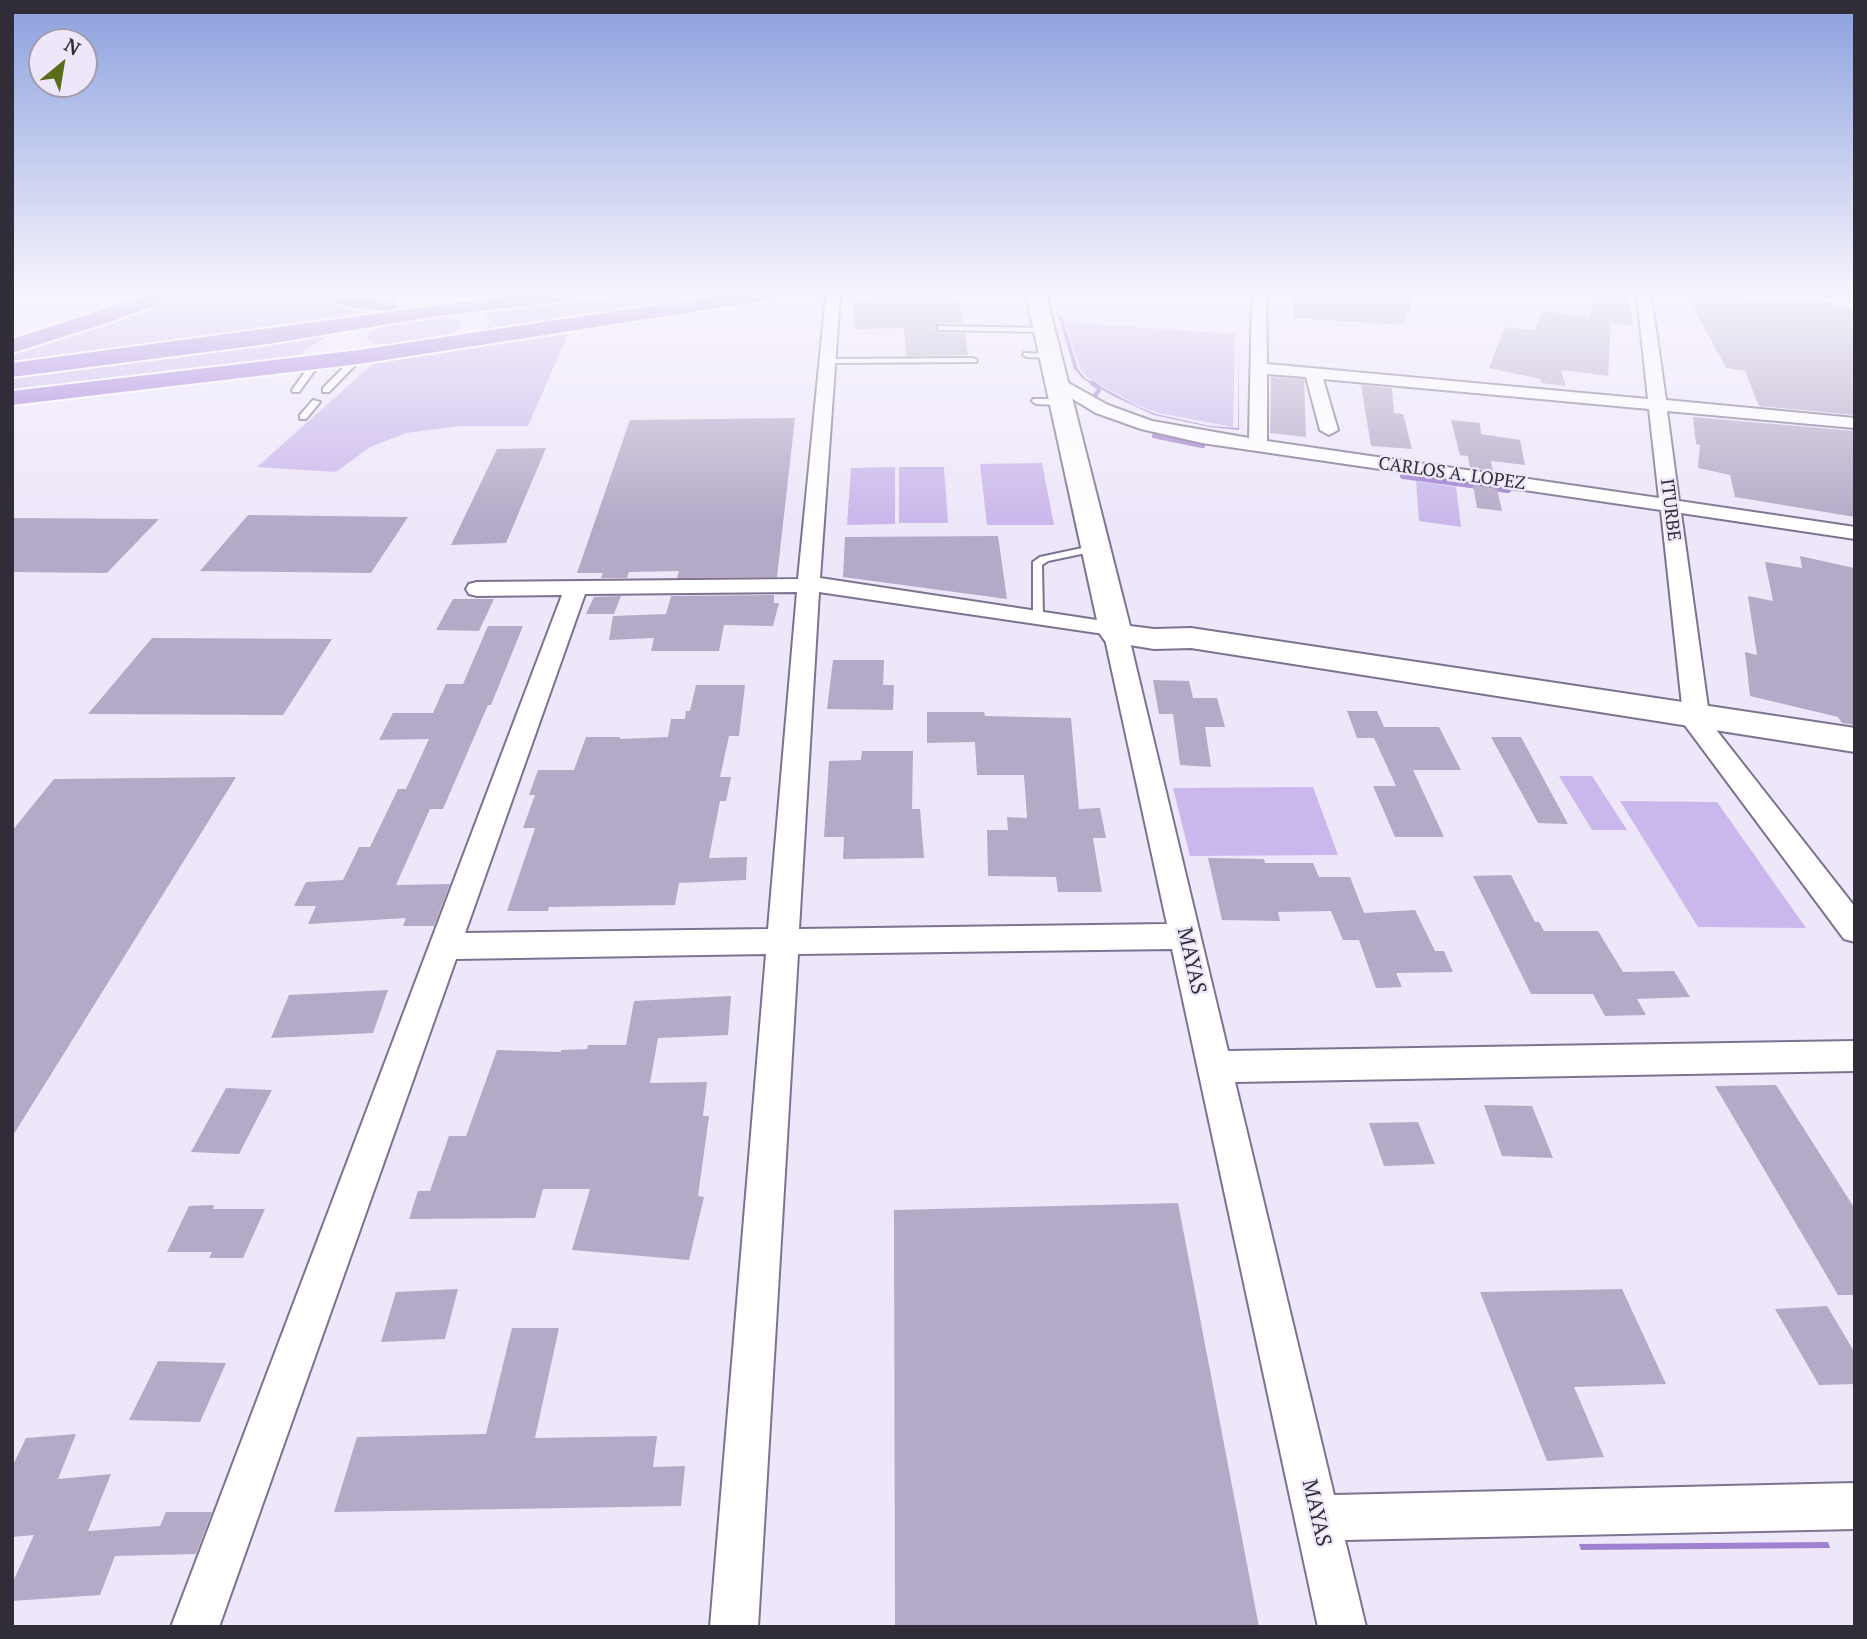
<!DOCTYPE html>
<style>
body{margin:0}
#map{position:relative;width:1867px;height:1639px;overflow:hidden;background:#eee7fa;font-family:"PT Serif",serif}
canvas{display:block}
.frame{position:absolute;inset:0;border:14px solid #302c38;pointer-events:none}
.north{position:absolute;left:28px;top:28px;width:70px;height:70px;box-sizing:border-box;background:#eee7fa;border:2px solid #a29cac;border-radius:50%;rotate:30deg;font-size:19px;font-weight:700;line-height:28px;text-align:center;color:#302c38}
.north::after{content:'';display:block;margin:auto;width:24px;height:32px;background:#5a6c19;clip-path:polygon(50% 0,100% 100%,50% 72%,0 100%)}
</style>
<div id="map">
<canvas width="1867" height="1639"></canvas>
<div class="frame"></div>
<div class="north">N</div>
</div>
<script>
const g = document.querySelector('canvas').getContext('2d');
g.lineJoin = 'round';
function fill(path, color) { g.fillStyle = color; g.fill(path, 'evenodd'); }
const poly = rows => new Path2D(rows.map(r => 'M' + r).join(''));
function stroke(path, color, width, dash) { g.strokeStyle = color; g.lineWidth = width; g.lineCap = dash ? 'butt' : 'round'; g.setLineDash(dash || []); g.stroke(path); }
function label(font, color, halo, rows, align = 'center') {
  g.font = font + ' "PT Serif",serif'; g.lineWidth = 5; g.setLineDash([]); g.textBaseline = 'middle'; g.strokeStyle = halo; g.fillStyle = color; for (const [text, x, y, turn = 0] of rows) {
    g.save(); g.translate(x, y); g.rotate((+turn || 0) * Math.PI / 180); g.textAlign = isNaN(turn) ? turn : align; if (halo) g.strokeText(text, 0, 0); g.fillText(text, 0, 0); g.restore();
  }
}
fill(poly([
 [177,295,308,295,326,301,388,310,261,332,12,365,12,350],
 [637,295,738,295,483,333,491,321,480,311],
 [445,317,460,321,461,328,446,337,393,344,377,344,366,338,371,331,389,324],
 [1065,322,1235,334,1233,427,1158,413,1137,405,1088,378,1080,369],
 [333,333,305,350,299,360,12,395,12,375],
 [568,334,528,426,461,426,406,433,370,447,336,472,257,467,375,362],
 [1042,463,1054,525,987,525,980,464],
 [895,467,895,524,847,525,851,468],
 [899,467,944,467,948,523,899,523],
 [1416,481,1456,487,1461,527,1419,521],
 [1559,776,1592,776,1627,830,1592,830],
 [1313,787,1338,855,1190,856,1173,788],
 [1620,801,1717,802,1806,928,1698,927]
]), '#cab7eb');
fill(poly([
 [1059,317,1062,317,1078,369,1085,378,1137,406,1156,414,1210,426,1238,428,1239,340,1239,430,1210,427,1154,415,1113,396,1083,379,1074,369],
 [1828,1542,1830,1548,1581,1550,1579,1544]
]), '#a081d0');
stroke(poly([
 [1092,383,1100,388,1095,396],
 [1154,436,1203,446]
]), '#a081d0', 4.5);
stroke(poly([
 [1403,476,1508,490]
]), '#a081d0', 6);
fill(poly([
 [885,295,959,295,963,324,938,323,935,330,938,333,965,333,968,355,906,356,904,328,854,329,855,299],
 [1292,295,1394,295,1414,297,1404,325,1295,318],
 [1594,295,1629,295,1633,326,1611,323,1608,376,1561,370,1566,386,1541,383,1541,379,1489,368,1505,327,1535,330,1542,311,1589,317],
 [1687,295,1738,295,1756,298,1756,296,1781,300,1780,296,1834,303,1837,307,1851,309,1855,317,1855,415,1759,406,1745,371,1726,368],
 [1271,377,1304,379,1306,437,1270,433],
 [1361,385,1392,388,1394,413,1403,414,1412,449,1371,446],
 [1693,417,1855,431,1855,517,1735,497,1730,475,1698,468,1700,445,1696,444],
 [795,418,777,577,677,578,679,571,629,572,627,578,601,578,603,573,577,573,630,420],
 [1451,420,1480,423,1481,434,1520,440,1525,465,1491,461,1493,471,1470,468,1468,456,1460,455],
 [546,448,506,543,451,545,497,449],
 [1473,485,1497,489,1502,511,1477,508],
 [248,515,408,517,371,573,200,571],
 [12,518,159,519,107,573,12,572],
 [998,536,1007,599,843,577,845,537],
 [1800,556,1854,568,1855,725,1842,723,1838,717,1750,696,1745,652,1757,655,1748,596,1773,601,1765,562,1802,568],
 [774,595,774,603,779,603,773,626,724,625,719,651,651,651,654,638,609,640,613,616,666,614,671,596],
 [621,596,614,614,586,614,594,597],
 [453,599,494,599,479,631,436,630],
 [488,626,523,626,491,705,488,705,443,809,430,809,396,885,450,884,434,926,403,926,406,918,308,924,316,906,294,906,306,882,343,880,359,847,370,847,398,789,406,789,429,739,379,740,393,713,433,713,446,684,463,684],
 [152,638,332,639,283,715,88,714],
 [833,660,884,660,883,685,894,685,893,710,827,709],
 [1153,680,1189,681,1193,698,1217,698,1225,727,1205,727,1211,767,1180,765,1173,714,1159,714],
 [696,685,745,685,739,736,729,736,720,777,731,777,726,801,720,801,709,858,747,857,746,880,679,883,675,905,549,907,548,911,507,911,535,828,523,828,535,795,529,795,538,770,574,770,586,737,620,737,620,739,668,737,671,719,685,719,686,711,690,711],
 [1347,711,1377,711,1384,727,1439,727,1461,770,1413,770,1444,837,1395,837,1373,786,1396,786,1374,738,1357,738],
 [927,712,984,712,985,716,1071,718,1079,809,1100,808,1106,838,1093,838,1102,892,1058,892,1056,877,988,876,987,830,1008,830,1007,817,1027,818,1024,775,977,775,975,742,927,743],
 [1491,737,1521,737,1568,824,1538,823],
 [862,751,913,751,912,809,920,809,924,858,843,859,844,837,824,837,829,761,861,760],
 [236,777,12,1137,12,831,54,779],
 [1208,858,1264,859,1265,863,1313,863,1319,877,1350,877,1364,913,1415,910,1435,951,1444,951,1453,972,1396,973,1402,987,1376,988,1359,940,1343,940,1331,911,1278,912,1280,921,1222,920],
 [1511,875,1535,922,1539,922,1544,931,1598,931,1623,972,1674,971,1690,997,1637,999,1646,1015,1605,1016,1593,994,1531,994,1473,876],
 [388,990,373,1033,271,1038,289,995],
 [731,996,728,1035,658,1038,650,1083,707,1082,703,1116,709,1116,698,1196,704,1197,689,1260,572,1250,590,1189,543,1189,535,1218,409,1219,418,1191,430,1191,449,1136,466,1136,497,1050,561,1052,561,1050,587,1049,588,1045,626,1045,634,1001],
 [1776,1085,1855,1209,1855,1295,1838,1295,1715,1086],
 [226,1088,272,1090,239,1154,191,1152],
 [1484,1105,1532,1106,1553,1158,1502,1156],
 [1418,1122,1435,1164,1384,1166,1369,1123],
 [1178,1203,1259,1627,895,1627,894,1210],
 [214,1205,213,1209,265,1209,243,1258,209,1258,212,1252,167,1252,189,1206],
 [458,1289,445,1339,381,1342,396,1292],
 [1622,1289,1666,1384,1574,1387,1604,1457,1547,1461,1480,1292],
 [1827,1306,1855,1353,1855,1384,1819,1385,1775,1309],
 [512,1328,559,1328,535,1438,657,1436,653,1467,685,1466,681,1506,334,1512,357,1437,486,1434],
 [158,1361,226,1363,200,1422,129,1420],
 [76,1434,58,1479,111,1474,88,1531,160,1526,166,1512,212,1512,196,1554,115,1556,100,1595,12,1601,12,1584,34,1535,12,1537,12,1467,26,1438]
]), '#b4a9c7');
const lane = poly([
 [938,326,1044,328,1048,330,1044,332,941,330,938,330,938,326],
 [1024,353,1051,354,1055,356,1051,358,1027,357,1023,355,1024,353],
 [356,355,363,357,329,392,323,392,323,388,356,355],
 [973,358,977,360,976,362,828,363,824,361,828,359,973,358],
 [313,361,320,363,299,392,293,392,292,390,313,361],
 [1033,399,1061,399,1065,402,1061,405,1036,404,1032,401,1033,399],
 [313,400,320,402,306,419,300,419,300,415,313,400],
 [1096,545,1100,546,1100,550,1048,561,1042,565,1043,617,1037,620,1033,619,1033,562,1040,557,1096,545]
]);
const street = poly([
 [826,295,840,295,820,578,1123,624,1127,629,1228,1051,1855,1041,1855,1071,1235,1082,1334,1495,1855,1483,1855,1529,1345,1540,1366,1627,1318,1627,1172,949,798,954,758,1627,710,1627,766,954,456,959,219,1627,171,1627,562,595,477,596,469,594,466,589,469,584,477,582,798,579,826,295],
 [797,592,768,929,465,933,585,594,797,592],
 [819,592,1104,634,1167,924,799,929,819,592],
 [1252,295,1266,295,1267,364,1648,399,1637,295,1651,295,1666,400,1855,418,1855,428,1667,411,1679,501,1855,527,1855,539,1681,513,1710,722,1855,907,1855,942,1844,939,1684,724,1661,510,1202,443,1141,429,1096,413,1048,384,1057,379,1063,380,1108,405,1152,421,1249,438,1252,295],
 [1267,374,1306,377,1320,430,1329,435,1338,430,1323,379,1649,409,1659,498,1267,441,1267,374]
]);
const secondary = poly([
 [1026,295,1046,295,1130,626,1154,629,1191,628,1855,728,1855,752,1191,648,1154,649,1105,641,1100,634,1026,295]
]);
const highway = poly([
 [147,295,176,295,173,299,107,323,12,353,12,339,147,295],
 [311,295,388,299,395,301,398,305,395,309,388,311,362,309,314,299,311,295],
 [514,295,578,295,575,299,568,301,438,316,268,344,12,377,12,363,514,295],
 [722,295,772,295,769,299,762,301,359,364,12,405,12,391,359,350,722,295]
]);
stroke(lane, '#7d7390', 4);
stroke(street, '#7d7390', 4);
stroke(secondary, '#7d7390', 4);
stroke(highway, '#fff', 4);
fill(lane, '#fff');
fill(street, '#fff');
fill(secondary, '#fff');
fill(highway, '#a17bd9');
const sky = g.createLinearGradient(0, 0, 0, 524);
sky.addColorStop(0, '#8ba0de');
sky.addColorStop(0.56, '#f7f4fd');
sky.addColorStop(1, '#f7f4fd00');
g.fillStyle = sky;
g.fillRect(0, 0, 1867, 524);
label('18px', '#302c38', '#eee7fa', [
 ["CARLOS A. LOPEZ",1452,474,8],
 ["ITURBE",1670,510,83]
]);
label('21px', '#302c38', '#eee7fa', [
 ["MAYAS",1191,961,77],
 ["MAYAS",1316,1513,77]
]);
</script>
